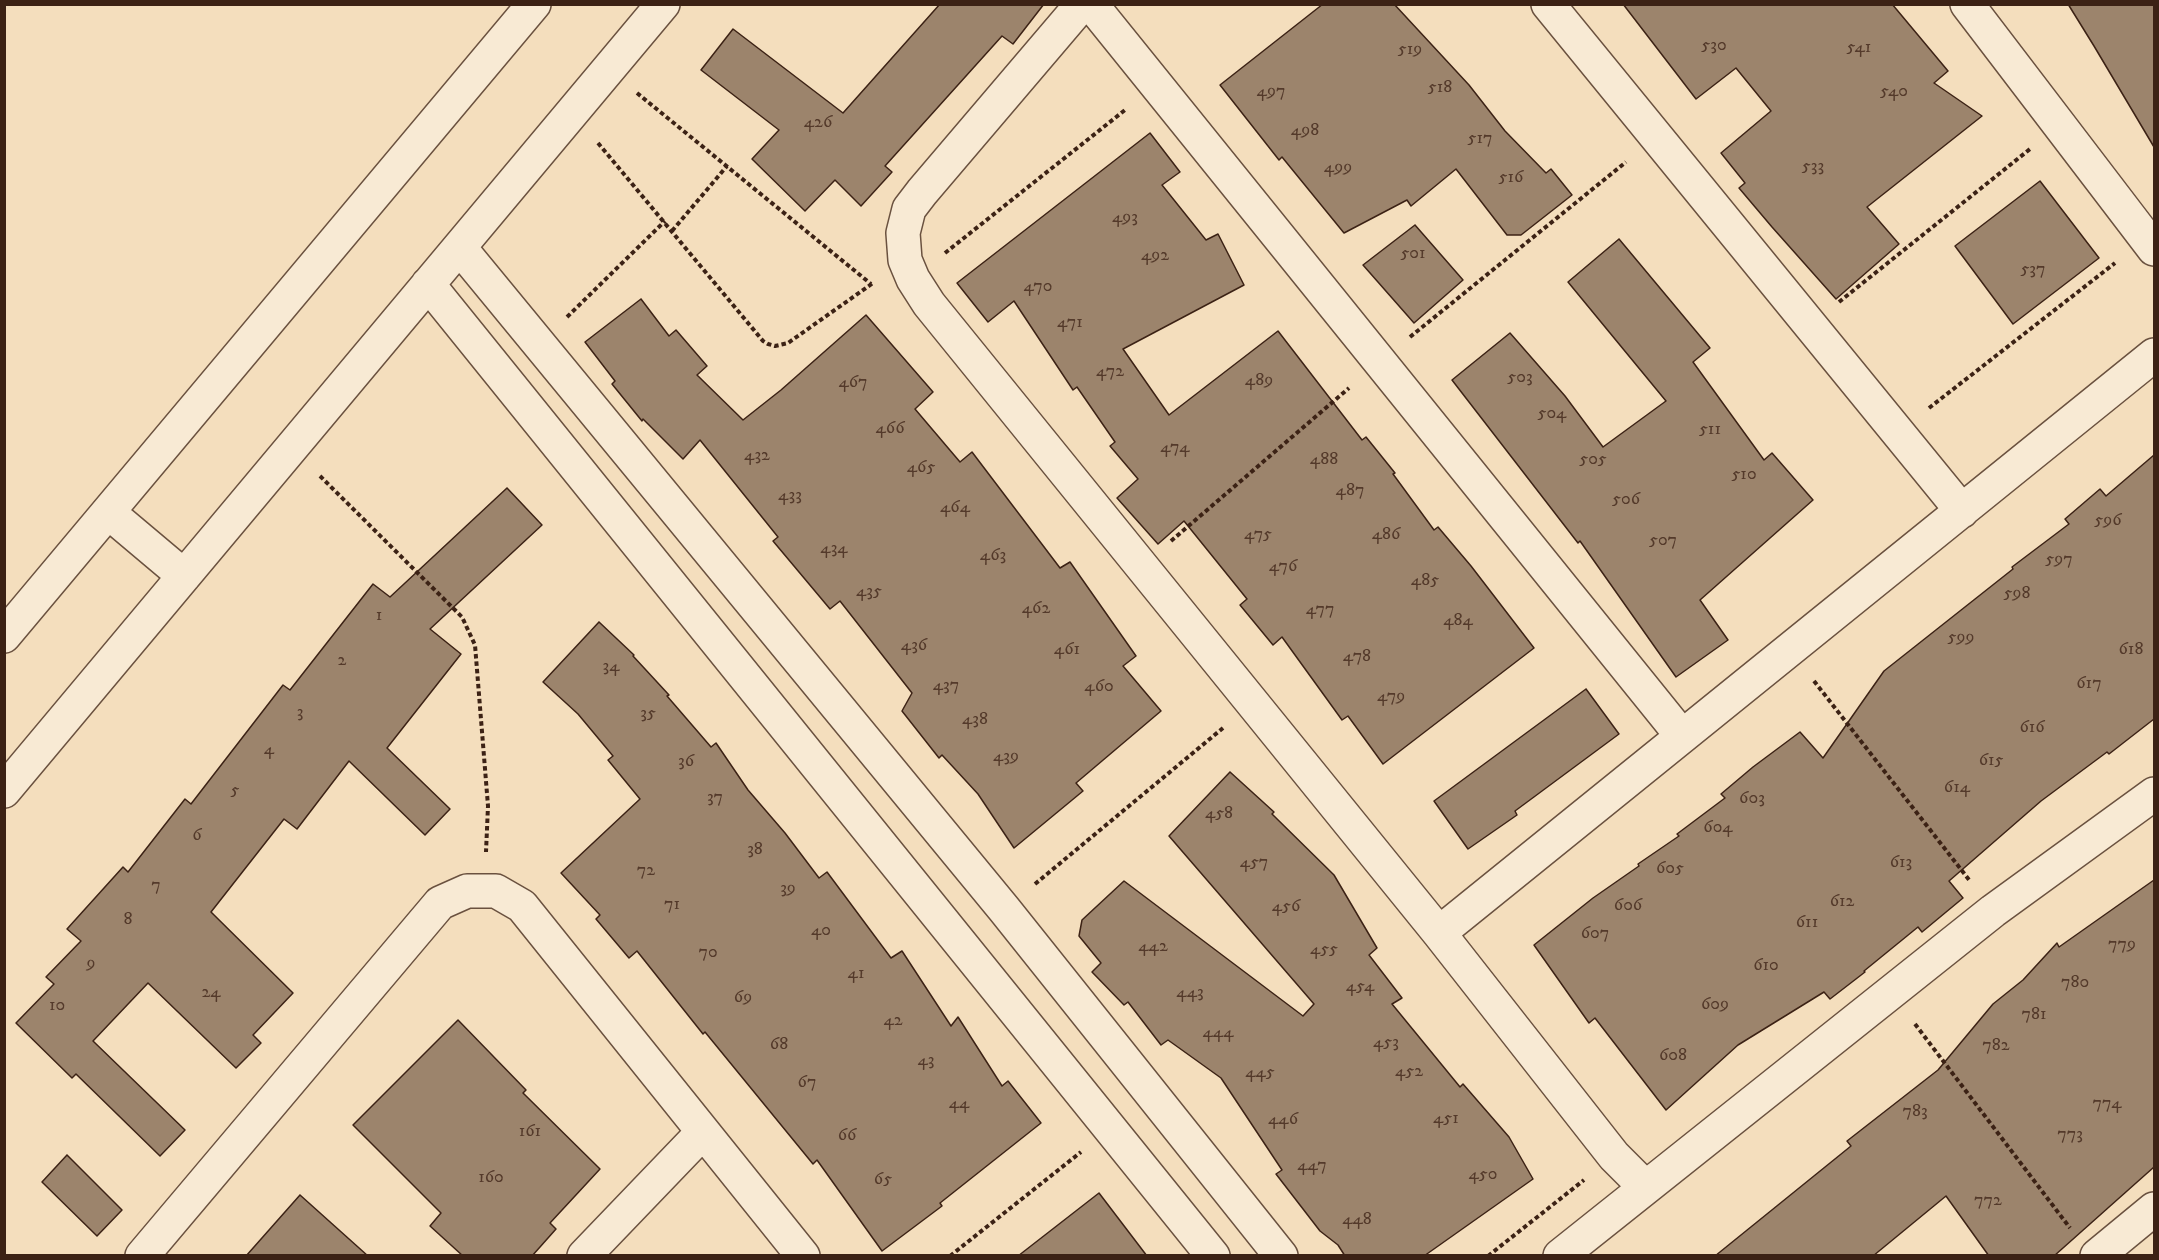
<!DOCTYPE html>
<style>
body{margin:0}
#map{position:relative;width:2159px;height:1260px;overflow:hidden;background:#f4debd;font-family:"IM FELL DW Pica",serif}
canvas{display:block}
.frame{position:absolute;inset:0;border:6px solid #3c2215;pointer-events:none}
</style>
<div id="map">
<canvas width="2159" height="1260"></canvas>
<div class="frame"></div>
</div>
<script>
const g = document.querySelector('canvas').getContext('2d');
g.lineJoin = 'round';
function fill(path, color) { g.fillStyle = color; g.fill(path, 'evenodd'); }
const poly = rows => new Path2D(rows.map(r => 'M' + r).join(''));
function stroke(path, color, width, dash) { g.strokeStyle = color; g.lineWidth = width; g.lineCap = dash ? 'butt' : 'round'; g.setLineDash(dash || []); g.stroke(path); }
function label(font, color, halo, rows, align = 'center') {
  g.font = font + ' "IM FELL DW Pica",serif'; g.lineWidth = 5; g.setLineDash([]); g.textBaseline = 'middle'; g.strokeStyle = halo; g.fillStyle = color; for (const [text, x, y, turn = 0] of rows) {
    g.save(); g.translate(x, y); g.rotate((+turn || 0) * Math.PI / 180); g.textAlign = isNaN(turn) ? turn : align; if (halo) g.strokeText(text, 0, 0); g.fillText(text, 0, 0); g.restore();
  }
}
const building = poly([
 [940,4,1044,4,1013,44,1002,36,885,166,892,172,861,206,835,180,805,211,752,159,779,130,701,70,733,29,843,113,940,4],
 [1323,4,1394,4,1469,85,1505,131,1546,173,1551,169,1572,195,1521,235,1507,235,1456,169,1411,206,1407,200,1344,233,1282,157,1279,160,1220,85,1323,4],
 [1623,4,1892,4,1948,71,1934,83,1982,116,1867,207,1899,244,1836,299,1772,227,1739,188,1745,183,1721,153,1771,111,1736,68,1696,99,1623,4],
 [2068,4,2154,4,2154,147,2094,46,2068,4],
 [1150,133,1180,172,1162,185,1206,240,1218,234,1244,285,1123,349,1169,415,1278,331,1362,440,1366,437,1395,473,1393,474,1434,530,1438,527,1471,566,1534,648,1383,764,1348,716,1342,720,1282,637,1273,645,1240,605,1247,599,1184,521,1158,544,1117,498,1138,479,1110,446,1115,442,1077,387,1073,390,1014,301,988,322,957,283,1150,133],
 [2040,181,2099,258,2013,324,1955,246,2040,181],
 [1415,225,1463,280,1414,323,1363,265,1415,225],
 [1619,239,1710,348,1693,362,1764,460,1772,453,1813,500,1700,600,1728,640,1676,677,1580,541,1578,543,1452,380,1510,333,1565,396,1603,447,1666,401,1568,282,1619,239],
 [641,299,669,336,676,330,707,366,697,375,743,420,781,390,866,315,933,392,915,409,960,462,972,452,1060,568,1070,562,1136,656,1123,666,1161,711,1076,783,1083,791,1014,848,978,794,942,755,939,758,902,711,912,693,840,601,830,609,773,541,778,537,700,440,683,459,643,419,642,421,612,384,615,381,585,342,641,299],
 [2154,455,2154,719,2109,754,2107,752,2041,801,1949,881,1963,898,1922,932,1918,927,1864,971,1865,972,1830,999,1824,992,1738,1045,1666,1110,1595,1018,1589,1023,1534,945,1593,898,1639,866,1638,864,1679,836,1677,834,1725,798,1721,794,1753,767,1800,732,1823,758,1884,671,2013,569,2012,567,2069,524,2065,519,2100,489,2106,496,2154,455],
 [507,488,542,525,430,629,461,654,387,748,450,809,425,835,349,761,297,829,284,819,211,912,293,993,253,1035,261,1043,236,1068,148,983,93,1041,185,1130,160,1156,76,1074,72,1078,16,1023,54,984,46,977,81,941,67,929,123,867,128,872,185,799,191,804,283,685,290,690,373,584,390,597,507,488],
 [599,622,634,655,633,656,669,695,667,696,711,747,716,743,748,790,785,833,819,878,827,872,891,958,902,951,951,1026,958,1017,1002,1086,1008,1081,1041,1123,940,1203,942,1206,882,1251,817,1160,813,1164,705,1032,703,1034,637,951,629,958,596,919,600,915,561,873,640,799,608,760,613,756,578,714,543,682,599,622],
 [1586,689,1619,734,1515,811,1517,815,1468,849,1434,801,1586,689],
 [1230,772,1274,812,1272,814,1334,875,1377,948,1369,955,1402,998,1392,1004,1460,1087,1463,1084,1509,1137,1533,1179,1424,1256,1345,1256,1338,1245,1320,1231,1276,1174,1282,1170,1221,1078,1168,1040,1161,1045,1128,1002,1124,1005,1092,972,1101,963,1079,936,1082,920,1124,881,1303,1016,1314,1004,1169,836,1230,772],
 [2154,880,2154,1167,2054,1256,1989,1256,1946,1196,1873,1256,1715,1256,1851,1146,1847,1141,1938,1070,1993,1004,2023,980,2057,943,2059,947,2154,880],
 [458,1020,526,1090,523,1093,600,1169,550,1223,556,1229,532,1256,463,1256,430,1226,441,1213,353,1125,458,1020],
 [67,1155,122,1210,97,1236,42,1182,67,1155],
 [1099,1193,1147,1256,1018,1256,1099,1193],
 [300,1195,368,1256,246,1256,300,1195]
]);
fill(building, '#9c846c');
stroke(building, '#3c2215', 1.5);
const minor = poly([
 [1082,4,922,192,909,209,903,233,905,260,913,279,929,304,1439,933,1614,1156,1645,1187],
 [1091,4,1682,736],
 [1548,4,1962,511],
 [1967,4,2154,249],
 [460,248,1004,909,1281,1256],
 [428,284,1213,1256],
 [108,512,184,576],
 [4,636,534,4],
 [4,791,663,4],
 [1439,933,2154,355],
 [142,1256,440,903,467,891,496,891,522,906,803,1256],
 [584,1256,703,1132],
 [1560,1256,1993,911,2154,794],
 [2097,1256,2154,1209]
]);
stroke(minor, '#6a513f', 36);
stroke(poly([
 [637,93,871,284],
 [598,143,763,341,768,344,775,346,788,343,873,283],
 [672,231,727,166],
 [945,253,1125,110],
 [1839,302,2030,149],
 [567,317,665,221],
 [1410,337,1626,162],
 [1929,408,2115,263],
 [320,476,462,617,475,645,488,806,486,852],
 [1171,541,1349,388],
 [1814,681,1970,881],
 [1035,884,1223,728],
 [1915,1024,2070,1228],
 [950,1256,1081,1152],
 [1488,1256,1584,1180]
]), '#3c2215', 4, [4.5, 3]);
stroke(minor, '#f8ead4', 33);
label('18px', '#543a2b', null, [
 ["530",1714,46],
 ["541",1859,48],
 ["519",1410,50],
 ["518",1440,88],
 ["497",1271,92],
 ["540",1894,92],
 ["426",818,123],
 ["498",1305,131],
 ["517",1480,139],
 ["533",1813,167],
 ["499",1338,168],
 ["516",1511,178],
 ["493",1125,218],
 ["501",1413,254],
 ["492",1155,256],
 ["537",2033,270],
 ["470",1038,287],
 ["471",1070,323],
 ["472",1110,372],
 ["503",1520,378],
 ["489",1259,381],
 ["467",853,383],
 ["504",1552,414],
 ["466",890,429],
 ["511",1710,430],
 ["474",1175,448],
 ["432",757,456],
 ["488",1324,460],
 ["505",1593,460],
 ["465",921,468],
 ["510",1744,475],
 ["487",1350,491],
 ["433",790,496],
 ["506",1626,500],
 ["464",955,508],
 ["596",2108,521],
 ["475",1258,535],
 ["486",1386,535],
 ["507",1663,541],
 ["434",834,549],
 ["463",993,556],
 ["597",2059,560],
 ["476",1283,567],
 ["485",1425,581],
 ["435",869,592],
 ["598",2017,594],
 ["462",1036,609],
 ["477",1320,610],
 ["1",379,616],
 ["484",1458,621],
 ["599",1961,638],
 ["436",914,646],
 ["461",1067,650],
 ["618",2131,650],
 ["478",1357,657],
 ["2",342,661],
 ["34",611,667],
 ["617",2089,684],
 ["437",946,686],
 ["460",1099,687],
 ["479",1391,697],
 ["3",300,713],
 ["35",648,714],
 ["438",975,720],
 ["616",2032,728],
 ["4",269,750],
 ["439",1006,757],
 ["615",1991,761],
 ["36",686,762],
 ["614",1957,788],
 ["5",235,791],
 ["37",715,798],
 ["603",1752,799],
 ["458",1219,814],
 ["604",1718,828],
 ["6",197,836],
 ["38",755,850],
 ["457",1254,863],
 ["613",1901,863],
 ["605",1670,869],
 ["72",646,871],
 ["7",156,886],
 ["39",788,889],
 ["612",1842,902],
 ["71",672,905],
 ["606",1628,906],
 ["456",1286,907],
 ["8",128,920],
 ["611",1807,923],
 ["40",821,931],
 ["607",1595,934],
 ["779",2122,945],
 ["442",1153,947],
 ["455",1324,950],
 ["70",708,953],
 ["9",91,964],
 ["610",1766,966],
 ["41",856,974],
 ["780",2075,983],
 ["454",1360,987],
 ["24",211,993],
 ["443",1190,993],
 ["69",743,998],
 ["609",1715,1005],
 ["10",57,1006],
 ["781",2034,1015],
 ["42",893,1021],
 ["444",1218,1033],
 ["453",1386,1043],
 ["68",779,1045],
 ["782",1996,1046],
 ["608",1673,1056],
 ["43",926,1061],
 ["452",1409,1072],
 ["445",1260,1073],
 ["67",807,1083],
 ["44",959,1104],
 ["774",2107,1104],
 ["783",1915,1112],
 ["451",1446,1119],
 ["446",1283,1120],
 ["161",530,1132],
 ["773",2070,1135],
 ["66",847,1136],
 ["447",1312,1166],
 ["450",1483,1175],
 ["160",491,1178],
 ["65",883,1180],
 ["772",1988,1201],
 ["448",1357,1220]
]);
</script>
